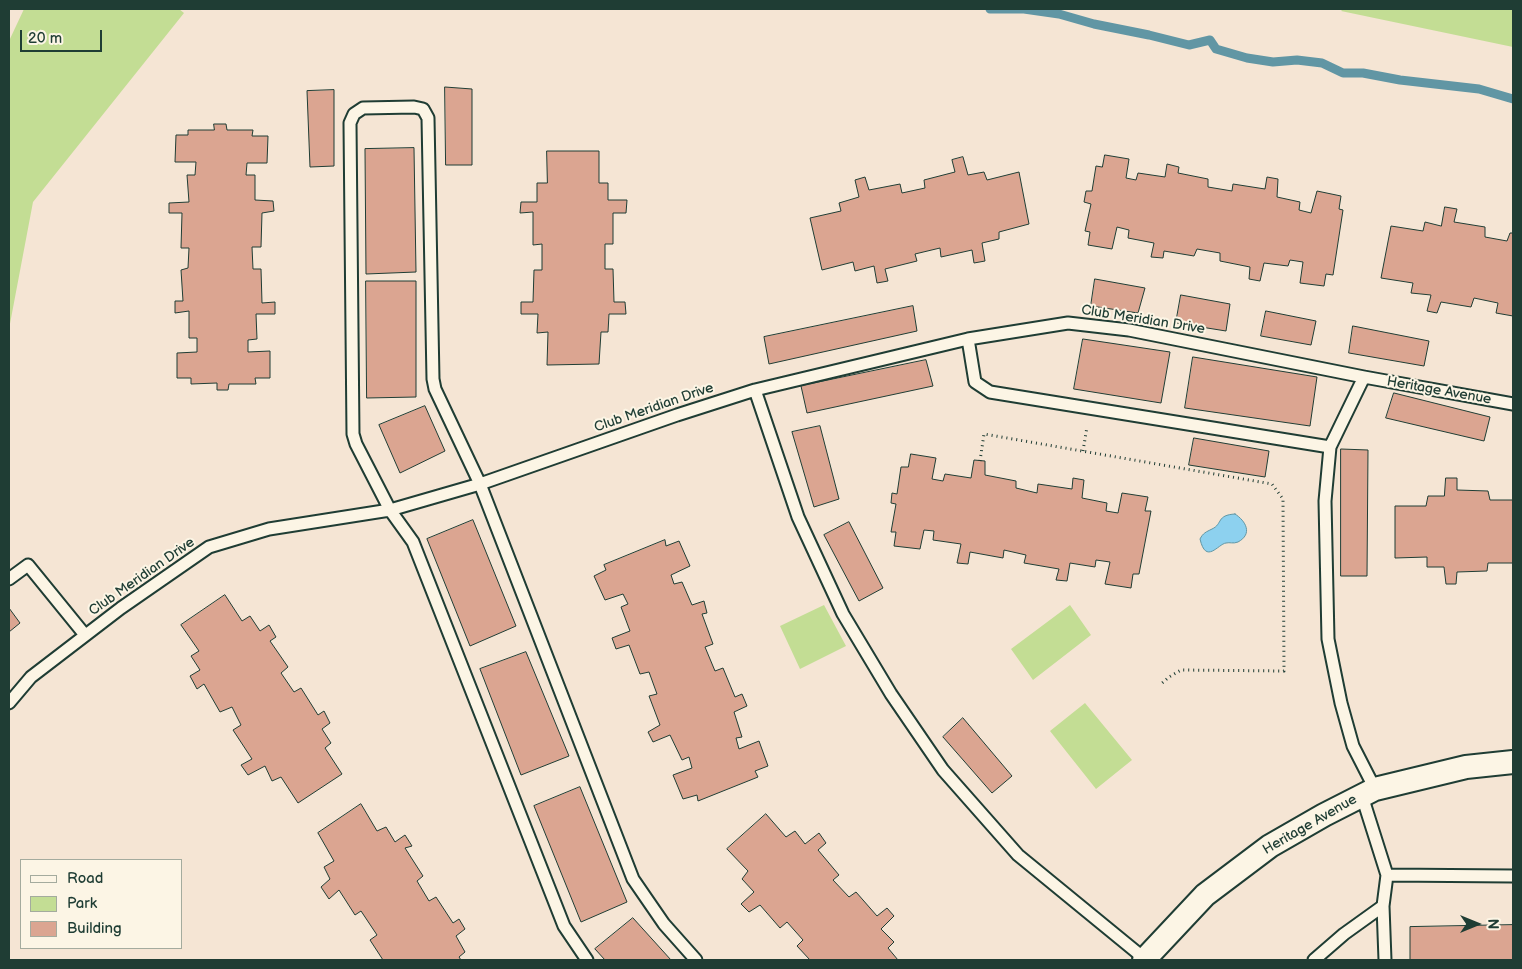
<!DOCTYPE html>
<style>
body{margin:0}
#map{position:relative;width:1522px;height:969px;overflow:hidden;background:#f5e5d4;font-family:"Balsamiq Sans",sans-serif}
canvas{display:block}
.frame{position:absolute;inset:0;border:10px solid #1f3d34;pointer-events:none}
.legend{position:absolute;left:20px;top:859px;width:162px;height:90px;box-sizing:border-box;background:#fcf5e5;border:1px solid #a4ab9e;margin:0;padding:6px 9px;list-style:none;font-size:15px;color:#1f3d34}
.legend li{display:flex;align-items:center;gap:10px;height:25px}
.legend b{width:25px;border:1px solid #a4ab9e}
.north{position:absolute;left:1452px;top:899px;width:50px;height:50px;-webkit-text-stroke:4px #fcf5e5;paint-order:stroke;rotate:90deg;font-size:14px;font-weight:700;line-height:20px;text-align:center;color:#1f3d34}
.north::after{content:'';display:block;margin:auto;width:18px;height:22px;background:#1f3d34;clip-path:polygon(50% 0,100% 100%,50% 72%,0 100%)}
.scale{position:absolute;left:20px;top:30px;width:82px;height:22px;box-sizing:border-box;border:2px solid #1f3d34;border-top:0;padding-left:6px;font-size:15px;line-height:18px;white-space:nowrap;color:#1f3d34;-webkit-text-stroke:4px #fcf5e5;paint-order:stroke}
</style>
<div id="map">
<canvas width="1522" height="969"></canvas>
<div class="frame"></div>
<ul class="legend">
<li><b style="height:6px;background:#fcf5e5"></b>Road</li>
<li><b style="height:14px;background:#c3dd94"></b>Park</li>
<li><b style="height:14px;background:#dba591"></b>Building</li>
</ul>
<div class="north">N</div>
<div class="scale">20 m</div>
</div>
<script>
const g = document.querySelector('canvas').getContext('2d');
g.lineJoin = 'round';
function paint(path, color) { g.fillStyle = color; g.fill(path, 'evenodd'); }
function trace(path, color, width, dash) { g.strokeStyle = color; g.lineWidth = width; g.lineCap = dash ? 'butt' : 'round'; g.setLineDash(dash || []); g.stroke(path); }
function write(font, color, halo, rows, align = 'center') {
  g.font = font + ' "Balsamiq Sans",sans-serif'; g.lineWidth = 4; g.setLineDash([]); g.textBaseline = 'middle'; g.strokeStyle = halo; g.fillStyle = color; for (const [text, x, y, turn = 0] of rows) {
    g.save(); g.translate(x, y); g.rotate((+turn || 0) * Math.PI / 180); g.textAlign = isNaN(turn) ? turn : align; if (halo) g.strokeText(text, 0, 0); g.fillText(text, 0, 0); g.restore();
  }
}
paint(new Path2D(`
 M24,9H179L184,13L33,202L9,329V41Z
 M1343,9H1513V47L1341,11Z
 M824,605L846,646L800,669L780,626Z
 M1070,605L1091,635L1033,680L1011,649Z
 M1085,703L1132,760L1096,789L1050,731Z`), '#c3dd94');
const water = new Path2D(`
 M1235,514C1246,521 1253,534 1238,542C1233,544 1230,542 1226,543C1218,544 1206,565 1200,539C1203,533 1206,532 1212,529C1223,524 1216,515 1235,514Z`);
paint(water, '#8dd1ef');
trace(water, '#6196a4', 1);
trace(new Path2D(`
 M990,9H1024L1059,14L1094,24L1149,35L1189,45L1210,40L1216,49L1247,58L1273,62L1297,60L1322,63L1343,73H1363L1400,80L1479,89L1513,99`), '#6196a4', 9);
const building = new Path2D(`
 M445,87L472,89V165H446Z
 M334,90V166L310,167L307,91Z
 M214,124H226L227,130H253L252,136H268L267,163H247L246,175H255V200L273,201L274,211L262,213L261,247H252L253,269H261L262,303L275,302V314H256L257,339L248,340V352L270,351V378H255L256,384H229L228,390H217V383L191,384V378H177V353L197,352V338H189V311L175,313V301H183L181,270L188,268L189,248H181L182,213H169V203L189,202L187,175H195L196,162H175L176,135H188V130H214Z
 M414,148L416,272L366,274L365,149Z
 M547,151H599V183H608V200H627L626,213H613V244H605V269H613L614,302H625L626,314H609L608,332H601L599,364L547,365L548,332L537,333L538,314H521V302H533L534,270H542V244L533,245V212L520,213L521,202H537V183H547Z
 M1105,155L1129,159L1126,178L1136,180L1138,173L1165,177L1167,164L1179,167L1178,173L1208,179V187L1232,191L1233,184L1265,189L1267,177L1278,179L1277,197L1300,202L1299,210L1311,213L1317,191L1341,196L1339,209L1343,210L1333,275L1326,274L1324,286L1300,283L1303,262L1290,260L1288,266L1264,263L1260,281L1249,279L1250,267L1220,261V253L1197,249L1194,256L1164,251L1163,258L1151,257L1154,243L1128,238L1129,230L1117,227L1112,249L1088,245L1090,232L1085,231L1091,204L1084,202L1086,191H1092L1096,166L1102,167Z
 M963,157L968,175L984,172L987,180L1019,172L1029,224L999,232V239L982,243L985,261L974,263L972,250L941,257L940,248L915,254L917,261L885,269L888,281L877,283L874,266L855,271L853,262L822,270L810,218L841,211L839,203L859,197L855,180L865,177L869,190L900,184L902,193L925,188L924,180L955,172L952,160Z
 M1445,207L1457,209L1454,222L1485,227V237L1507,241L1510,233H1513V316L1496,313L1498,303L1474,298L1471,307L1441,302L1437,313L1427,311L1431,295L1411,293L1413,283L1381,278L1391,226L1423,231L1425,222L1441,226Z
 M1095,279L1145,288L1138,313L1091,306Z
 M366,281H416V397L367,398Z
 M1181,295L1230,304L1226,331L1176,323Z
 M913,306L917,331L769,364L764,337Z
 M1266,311L1316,321L1311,345L1261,336Z
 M1353,326L1429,341L1424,366L1349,353Z
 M1083,339L1170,352L1161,403L1074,389Z
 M1193,357L1317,377L1310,426L1185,408Z
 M926,360L933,386L807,413L801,386Z
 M1394,393L1490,417L1484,441L1386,418Z
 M425,406L445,451L400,473L379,425Z
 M820,426L839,499L814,507L792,432Z
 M1194,438L1269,451L1265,477L1189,465Z
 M1341,449L1368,450L1367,576H1341Z
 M911,454L936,458L932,479L943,481L945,474L971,478L974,460L985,461V475L1016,481V488L1037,493L1038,484L1072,489L1073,478L1084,480L1082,498L1107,503L1106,511L1118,513L1122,493L1148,497L1145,511H1151L1139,574H1133L1131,588L1105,584L1110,562L1096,560L1095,567L1070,563L1067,581L1056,580L1059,569L1024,563L1026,555L1004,550L1003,558L970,552L968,564L957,563L961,544L933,540L934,531L924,530L920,549L894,546L896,532H891L896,504L891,503L892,493L897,494L901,467H908Z
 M1446,478H1457V490L1488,491L1490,500H1513V491V563H1488L1487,571L1457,572L1456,584H1446L1444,567H1427V557L1395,558V506H1426L1428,496H1444Z
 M473,520L516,626L470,646L427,539Z
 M849,522L883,588L859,601L824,535Z
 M665,540L666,546L679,541L690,566L671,575L674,584L682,582L692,605L704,601L707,613L702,614L713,644L705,647L715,671L723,668L735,697L742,694L747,706L734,712L742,737L736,738L739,749L759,741L768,766L755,771L758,777L698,801L697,795L683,799L673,775L692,768L689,757L682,760L670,735L653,742L648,732L660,725L649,696L657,694L649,672L640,674L629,645L616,649L612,638L630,631L621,607L628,604L623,594L605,600L594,576L606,570L604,565Z
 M225,595L242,621L250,616L260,631L269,625L276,637L270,641L288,667L281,673L294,692L301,688L318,715L324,711L330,723L322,729L331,743L325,748L342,774L298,803L281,777L272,781L265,766L248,775L241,765L252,759L233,730L241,725L232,707L220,712L204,684L197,689L190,676L200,670L191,656L199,651L181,625Z
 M9,608L20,623L9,632Z
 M526,652L569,756L521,775L480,669Z
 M963,718L1012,776L992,793L943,737Z
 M580,787L627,902L581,922L534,806Z
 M361,804L377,831L386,827L395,842L405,835L412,846L405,848L423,876L417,881L429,901L436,897L453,923L459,919L465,929L456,936L465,952L459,957L461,960H383L370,940L377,935L361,911L355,915L339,890L329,899L321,887L330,879L324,867L334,861L318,833Z
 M766,814L786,837L795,831L805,844L819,833L826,843L818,850L839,875L833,880L849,897L856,892L877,916L887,908L894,916L881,929L894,942L888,948L898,960H810L797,946L803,940L787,922L780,928L760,905L749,912L741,904L754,892L742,879L748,871L727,849Z
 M633,918L671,960H605L595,949Z
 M1513,925V960H1410V927Z`);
paint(building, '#dba591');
trace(building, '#1f3d34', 1);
const service = new Path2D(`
 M968,339L975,382L990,392L1330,447
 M1364,377L1330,447L1325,501L1328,639L1341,703L1353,746L1375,789
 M755,390L798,517L843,614L891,694L943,770L1018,855L1145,959
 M9,579L28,565L85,635
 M9,703L31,677L121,608L209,547L269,529L390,510L480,484L677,415L755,390L968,339L1068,323L1129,330L1364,377L1513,404
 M1387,875L1513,876
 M1383,906L1385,960
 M587,960L564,926L413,542L390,510L356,444L353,434L350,123L354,114L363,108L414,107L423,109L428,118L433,379L435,389L480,484L633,879L664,924L696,960
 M1314,960L1344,934L1383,906L1387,875L1362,796`);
const minor = new Path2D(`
 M1144,960L1205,895L1270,846L1324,815L1375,789L1466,767L1513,762`);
trace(service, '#1f3d34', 15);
trace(minor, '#1f3d34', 26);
trace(new Path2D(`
 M1083,451L1087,427
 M980,461L984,434L1272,484L1283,499L1284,671L1181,670L1169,677L1160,685`), '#1f3d34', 3, [1, 4]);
trace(service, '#fcf5e5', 11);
trace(minor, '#fcf5e5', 22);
write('14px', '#1f3d34', '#fcf5e5', [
 ["Club Meridian Drive",1143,320,9],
 ["Heritage Avenue",1439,391,10],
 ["Club Meridian Drive",654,408,-19],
 ["Club Meridian Drive",142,577,-35],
 ["Heritage Avenue",1310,825,-30]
]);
</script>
